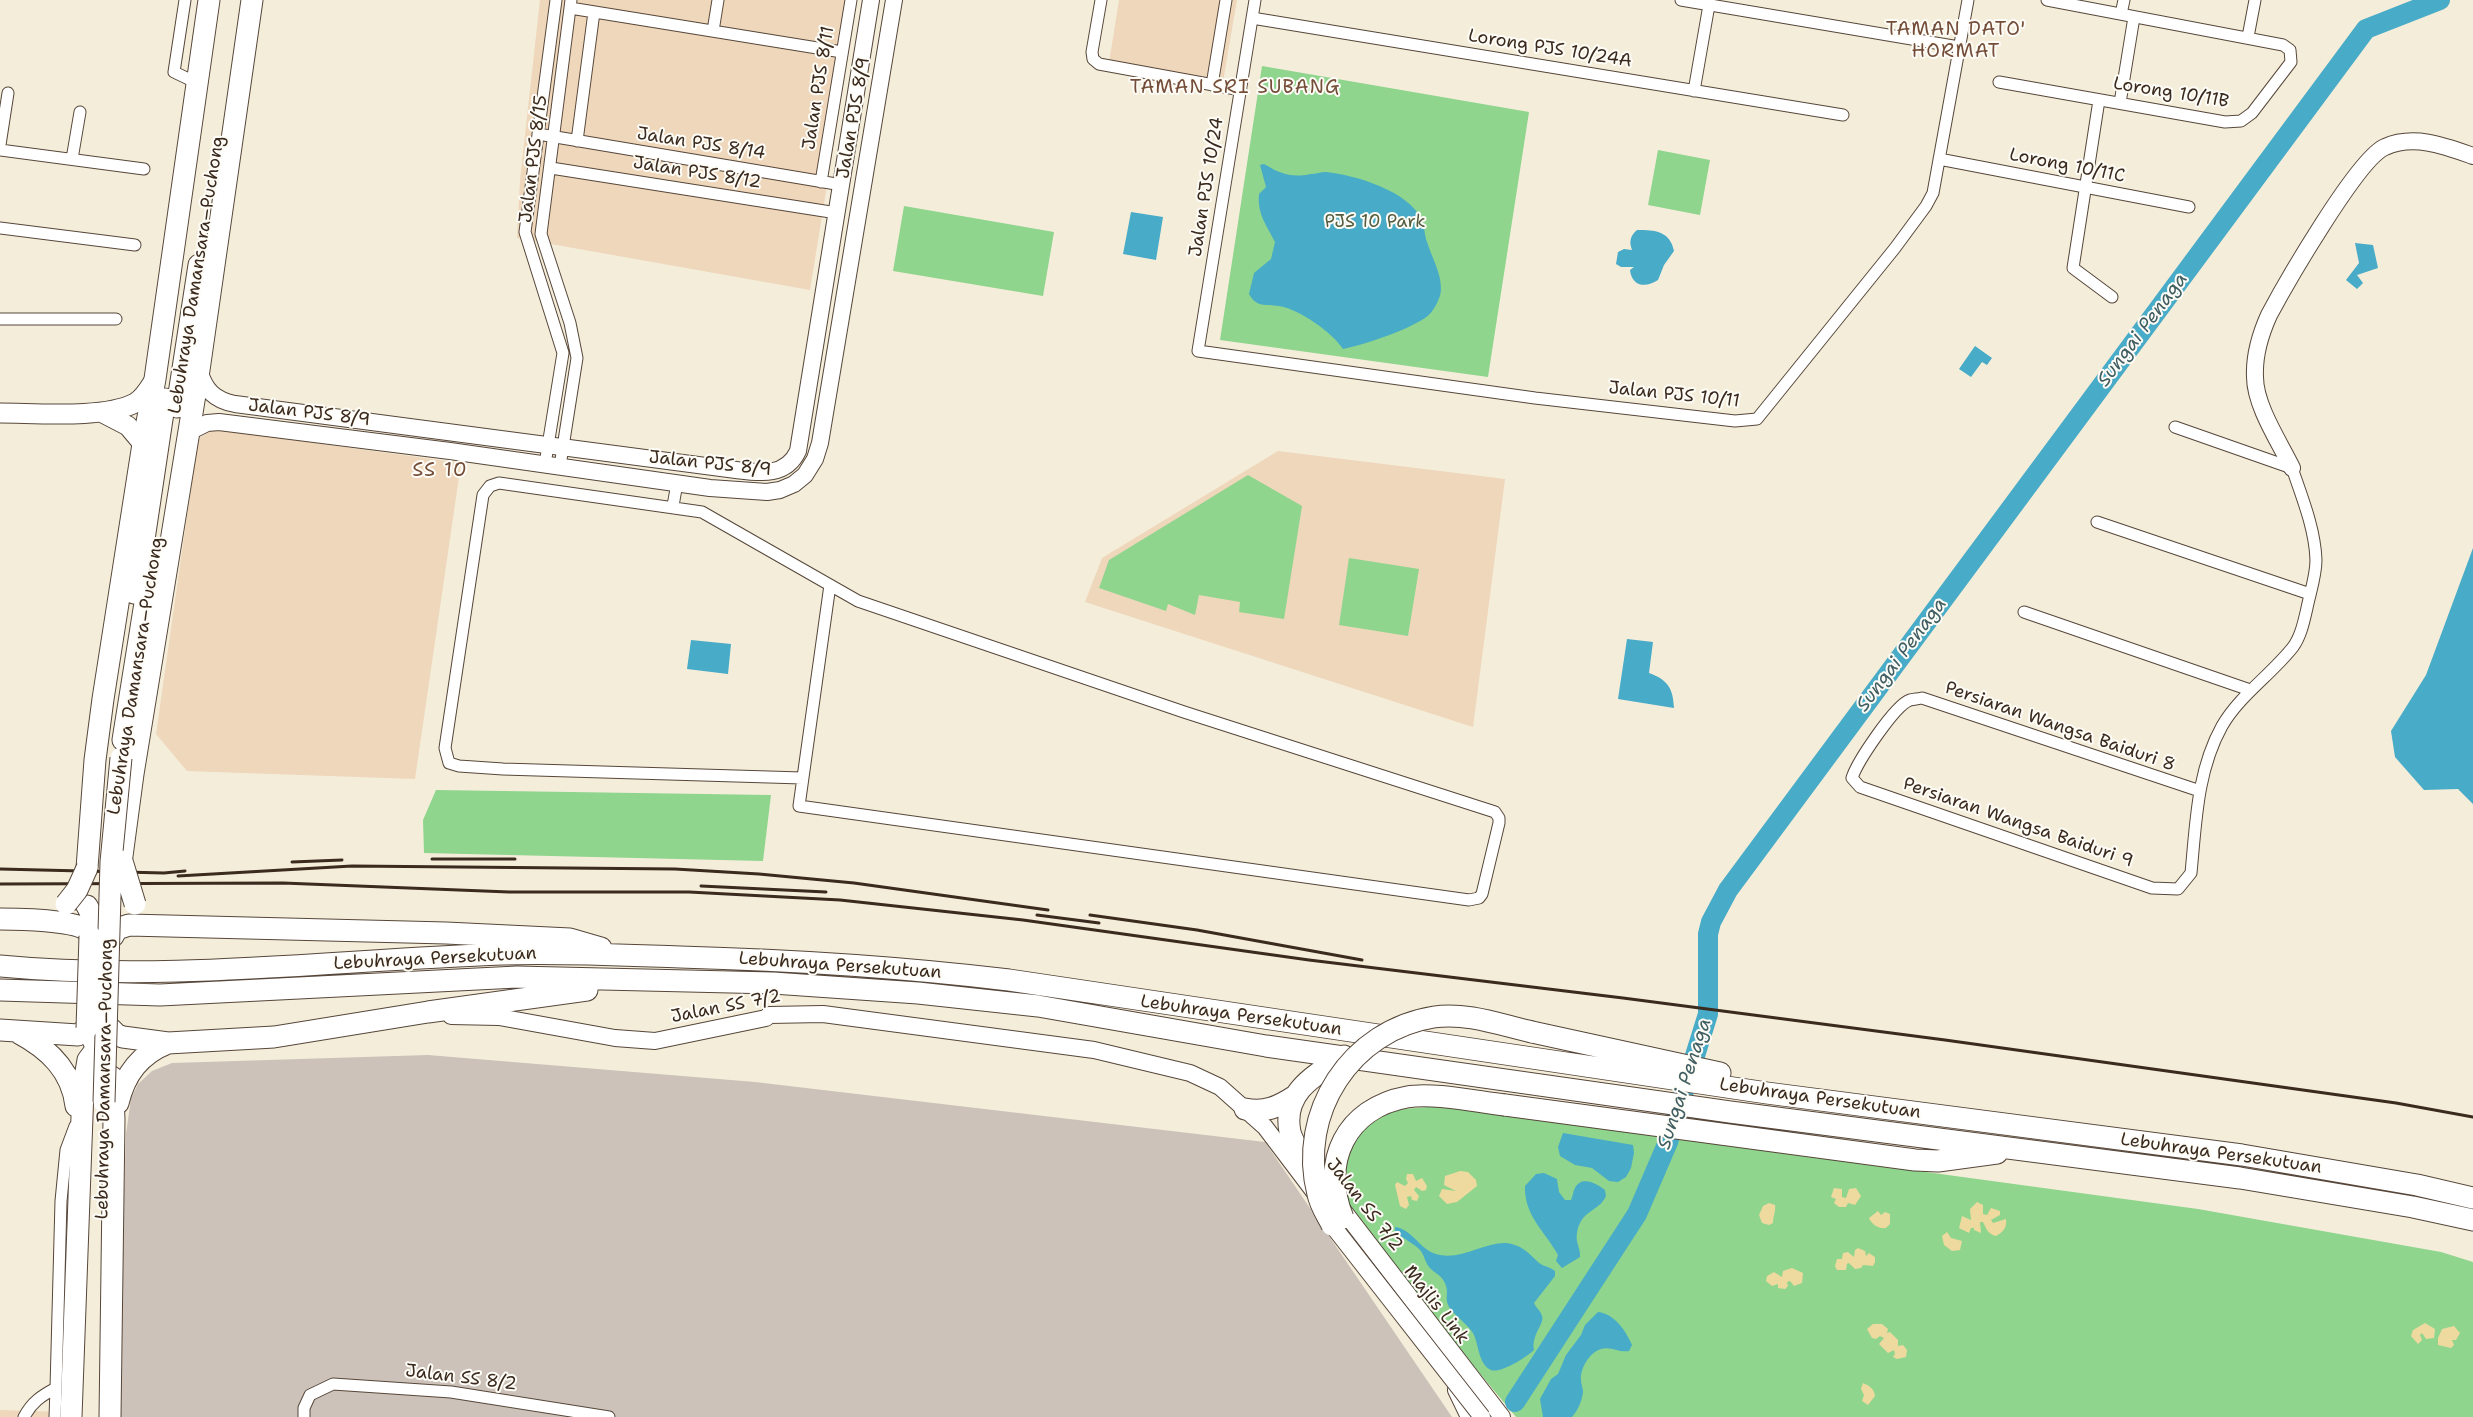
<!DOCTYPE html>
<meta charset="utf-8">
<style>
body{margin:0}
canvas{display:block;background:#f4edda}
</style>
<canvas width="2473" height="1417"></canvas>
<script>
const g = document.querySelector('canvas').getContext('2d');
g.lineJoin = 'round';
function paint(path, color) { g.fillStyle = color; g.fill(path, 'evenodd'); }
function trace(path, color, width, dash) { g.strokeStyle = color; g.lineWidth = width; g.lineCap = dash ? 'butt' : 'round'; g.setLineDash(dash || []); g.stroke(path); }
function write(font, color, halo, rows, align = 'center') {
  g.font = font + ' "Shantell Sans",sans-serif'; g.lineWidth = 4; g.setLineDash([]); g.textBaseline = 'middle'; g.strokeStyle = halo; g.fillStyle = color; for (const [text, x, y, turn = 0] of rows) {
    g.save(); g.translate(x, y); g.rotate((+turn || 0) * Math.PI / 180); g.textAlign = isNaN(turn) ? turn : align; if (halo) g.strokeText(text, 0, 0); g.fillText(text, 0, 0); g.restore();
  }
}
paint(new Path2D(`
 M540,0H857L810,290L517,238L520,180Z
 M1119,0H1237L1223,82L1109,63Z
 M213,429L461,463L415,779L187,771L156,734L198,439Z
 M1278,451L1505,479L1473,727L1085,602L1102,558Z
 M0,1410L60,1412V1417H0Z`), '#eed7bb');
paint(new Path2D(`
 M428,1055L755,1082L1265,1142L1452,1417H116L126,1134L131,1098L138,1084L152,1071L172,1063Z`), '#ccc2b9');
paint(new Path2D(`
 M1262,66L1529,112L1488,377L1220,340Z
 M1658,150L1710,160L1700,215L1648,205Z
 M904,206L1054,232L1043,296L893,271Z
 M1248,475L1302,506L1284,619L1239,612L1240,602L1199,595L1195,615L1168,604L1166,611L1099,588L1109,560Z
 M1349,558L1419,569L1408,636L1339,625Z
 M436,790L771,795L763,861L424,853L423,820Z
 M1440,1106L2198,1209L2441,1252L2473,1262V1417H1516L1369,1240L1351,1210L1343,1189L1346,1151L1372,1118L1391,1110Z`), '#8fd58e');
paint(new Path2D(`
 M1460,1171L1468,1172L1476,1180L1477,1186L1457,1202L1447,1204L1439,1196L1442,1189L1456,1191L1444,1185L1445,1176Z
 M1407,1174H1413L1416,1181L1422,1178L1427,1186L1426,1190L1422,1191L1416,1187L1414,1190L1419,1196L1417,1201L1412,1200L1411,1196L1407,1197L1409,1205L1406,1209L1400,1206L1395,1185L1397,1182L1405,1186L1408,1183L1406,1179Z
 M1834,1188L1842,1189V1197L1846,1198L1849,1189L1856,1188L1861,1196L1855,1205L1848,1203L1846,1207H1839L1834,1203L1836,1199L1831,1197Z
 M1977,1202L1983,1205V1214L1987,1215L1991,1208L2000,1211V1215L1991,1220L1993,1223L2006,1219C2007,1228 2003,1232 1996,1236C1988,1234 1987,1230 1983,1222H1980L1981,1233L1974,1230V1228H1971L1969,1233L1959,1228L1962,1216L1971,1220L1970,1209Z
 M1769,1203L1775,1205C1776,1211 1773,1216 1773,1223L1769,1225L1762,1223L1759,1215L1763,1206Z
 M1878,1211L1881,1215L1885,1212L1890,1214V1224L1886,1228C1879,1229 1872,1225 1869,1218Z
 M1947,1232L1951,1238L1962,1241L1960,1250L1952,1251L1944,1245L1942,1236Z
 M1858,1248L1865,1251L1866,1256L1869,1253L1875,1257V1262L1873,1266L1863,1265L1861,1268L1855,1269L1849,1263L1847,1264L1846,1270H1837L1835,1266L1837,1259H1842L1843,1253L1848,1252L1854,1257L1855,1250Z
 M1792,1268L1803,1273L1802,1283L1794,1286L1790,1281L1787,1282L1788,1286L1785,1289L1778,1288V1284L1772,1286L1766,1281L1767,1276L1774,1272L1782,1277L1783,1271Z
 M2425,1323L2435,1329L2434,1338L2426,1339L2422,1333L2420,1335L2422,1340L2418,1344L2411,1336L2413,1330Z
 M1873,1324H1882L1888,1329L1887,1333L1890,1332L1898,1340V1346L1903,1345L1907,1350L1906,1357L1897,1359L1893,1357L1895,1354L1894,1350L1888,1353L1879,1344L1884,1338L1880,1336L1876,1339L1872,1338L1867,1329Z
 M2454,1326L2460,1333L2456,1340H2452L2454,1345L2451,1348L2438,1345V1338L2442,1329Z
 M1863,1383C1870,1386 1874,1389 1875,1396L1868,1405L1862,1401L1864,1395L1861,1389Z`), '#eeda9e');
paint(new Path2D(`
 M1264,164C1281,174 1291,178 1311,174C1316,174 1321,172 1326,172C1355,175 1409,191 1422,220C1425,227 1424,235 1427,242C1432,258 1441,272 1441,289C1441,298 1433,313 1425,318C1405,331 1366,344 1343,349C1333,333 1299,309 1279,306C1265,304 1257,308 1249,294L1254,273L1271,259L1275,242C1267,226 1257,214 1259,194L1266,187L1260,165Z
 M1131,212L1163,217L1156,260L1123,254Z
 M1637,230C1655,230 1670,231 1674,251L1664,265L1658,280C1646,288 1632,287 1630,270L1634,267H1621L1616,264L1618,252L1624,249L1632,250C1629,242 1630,236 1637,230Z
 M2355,243L2373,245L2378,268L2357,275L2363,283L2357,289L2346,280L2359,263Z
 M1975,346L1992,358L1987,365L1982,362L1971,377L1959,369Z
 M2473,548V804L2458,789L2424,790L2395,757L2391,731L2426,675Z
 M1627,639L1653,642L1649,673C1668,680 1673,688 1674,708L1618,699Z
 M691,640L731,644L728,674L687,669Z
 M1563,1133L1633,1145L1634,1153L1631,1168L1626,1177L1618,1182L1609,1181L1592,1168L1575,1165L1560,1156L1558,1147Z
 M1544,1173L1557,1179L1559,1192L1565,1200H1571C1573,1196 1573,1191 1575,1188C1582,1175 1597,1184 1605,1190L1606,1196C1598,1213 1581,1209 1577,1233C1575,1242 1581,1249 1580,1257L1562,1268L1556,1261L1558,1255C1545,1231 1524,1216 1525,1186L1536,1174Z
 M1395,1227C1411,1229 1419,1247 1433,1253C1458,1263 1483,1242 1506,1243C1520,1244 1529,1253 1538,1262C1543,1267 1549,1266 1555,1271V1276L1534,1303C1536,1308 1541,1311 1542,1316C1545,1323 1531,1335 1534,1350C1527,1357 1500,1374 1491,1370C1478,1364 1479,1344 1473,1333C1467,1324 1458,1318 1452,1311C1443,1300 1449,1295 1446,1286C1443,1275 1435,1274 1429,1267C1425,1262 1424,1254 1420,1250C1416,1245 1401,1237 1395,1232Z
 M1598,1312C1615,1314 1626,1331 1632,1345L1629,1351C1619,1353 1611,1346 1601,1349C1590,1352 1580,1368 1581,1380C1581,1384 1583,1388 1583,1392C1582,1401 1578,1410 1572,1417H1543L1540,1399L1551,1379L1558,1374L1566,1355L1581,1335L1585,1325Z`), '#48abc7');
trace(new Path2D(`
 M1515,1402L1637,1214L1668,1142L1708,1014V934L1711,922L1728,890L2366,29L2440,0`), '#48abc7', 20);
const street = new Path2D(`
 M185,0L174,72L197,83
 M1101,0L1092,52L1093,59L1099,64L1241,90
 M1255,0L1198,351L1535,398L1735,421L1757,419L1895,248L1926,206L1933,193L1968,0
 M1681,0L1959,47
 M570,8L842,52
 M2121,14L2124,0
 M1252,18L1843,115
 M713,31L718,0
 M2248,37L2255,0
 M1999,82L2225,122L2241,121L2252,113L2291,62L2290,50L2283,45L2047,0
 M1212,85L1226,0
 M1694,91L1709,5
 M2099,100L2073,268L2112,297
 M2120,103L2134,17
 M538,134L842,185
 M577,141L594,12
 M0,145L8,93
 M0,150L144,169
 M72,159L80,112
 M1939,159L2189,207
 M551,168L837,213
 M821,182L851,0
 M0,228L135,245
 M0,319H116
 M2175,427L2292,468C2302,497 2315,529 2316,560C2316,576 2310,593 2307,608C2304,621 2301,636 2293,647C2271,675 2240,695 2222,726C2197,771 2196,822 2191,873L2178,889L2152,888L1860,787L1852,778C1857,762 1895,705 1910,700C1913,699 1918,699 1922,698L2200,791
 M545,464L563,353L525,232L556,0
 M560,466L577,358L570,323L541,234L571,0
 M673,506L677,483
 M2097,522L2310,594
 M2024,612L2250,690
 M802,778L503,769L459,766L449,763L445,748L483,495L490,486L499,483L702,512L858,601L1184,712L1495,812L1499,818V823L1482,894L1479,898L1469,900L799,806L830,585
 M24,1417C32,1402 41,1396 56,1388L61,1201L66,1150L75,1126
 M55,1417L56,1388
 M304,1417V1408L310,1395L333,1384L451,1392L609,1417`);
const secondary = new Path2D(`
 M199,370C205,390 214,400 235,404L736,470C760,473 786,477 798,451L871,0
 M187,433L207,423L219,422L450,451L710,488L767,492L780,490L794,484L805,475L815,459L820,443L894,0
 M2292,468C2280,443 2255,406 2255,377C2254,356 2260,335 2269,315C2285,285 2358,158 2385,147C2414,134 2445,146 2473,156
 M451,1016L499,1017L615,1038L655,1041L766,1018L769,1015L823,1014L1094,1050L1190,1073L1220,1087L1265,1127L1318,1197
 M1339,1205L1502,1417
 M1456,1390L1469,1417`);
const primary = new Path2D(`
 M101,412L128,426L143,444
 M0,413C36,413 104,419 135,403C144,398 150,387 155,379`);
const highway = new Path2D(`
 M177,407L199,265
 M134,593L143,546L165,399
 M123,740L145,603
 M122,856L133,774L199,370L252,0
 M87,868L95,760L103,699L143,444L155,379L209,0
 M87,906L93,917L113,936L117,929L129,925L446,933L570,939L601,948
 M0,919C20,919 72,920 87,930L90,936L102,923
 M0,966C168,982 335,960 502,954C561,952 621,955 680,957C790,960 900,967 1009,980L1767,1093L2242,1155L2417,1185L2473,1198
 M0,990L160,995L517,977L773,983L918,993L1038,1006L1266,1046L1730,1112L2240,1178L2413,1207L2473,1220
 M0,1030L78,1035L87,1028L95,1044
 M1532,1032L1720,1073
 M19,1033C49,1049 72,1071 76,1106
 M118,1103C125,1074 140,1054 168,1043
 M1505,1105L1915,1160L1938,1161L1997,1153
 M1245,1109C1265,1113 1278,1107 1295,1096
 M1304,1160C1300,1152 1292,1141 1290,1132C1282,1092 1315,1075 1344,1056
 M71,1417L83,1089L88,1060L111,1029L117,1035L123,1037L168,1043L274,1037L428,1012L587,990
 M110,1417L114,1119L112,1077`);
trace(street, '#57473a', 13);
trace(secondary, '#57473a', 18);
trace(primary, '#57473a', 21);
trace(highway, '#57473a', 23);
trace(street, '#fff', 11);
trace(secondary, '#fff', 16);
trace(primary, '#fff', 19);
trace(highway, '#fff', 21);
trace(new Path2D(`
 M432,859H515
 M292,862L342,860
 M0,869L164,873L185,871
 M178,876L352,866L675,869L759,874L854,883L1048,910
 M0,884L283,883L509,892H689L840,900L1023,920L1309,960L1623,998L1945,1040L2396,1103L2473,1117
 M701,886L826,892
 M1037,915L1099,923
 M1090,915L1197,930L1362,960`), '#3b2a1e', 3);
const secondaryBridge = new Path2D(`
 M1332,1225L1482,1417`);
const highwayBridge = new Path2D(`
 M122,861L135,904
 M66,904L77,890L87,868
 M87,1028L90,936
 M104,1102L111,862L121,758
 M1343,1218C1320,1162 1346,1108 1407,1097C1432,1092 1478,1102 1505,1105
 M1332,1225C1327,1215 1320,1205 1318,1194C1297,1113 1351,1030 1434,1017C1466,1012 1501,1025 1532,1032`);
trace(secondaryBridge, '#57473a', 18, []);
trace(highwayBridge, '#57473a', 23, []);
trace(secondaryBridge, '#fff', 16);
trace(highwayBridge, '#fff', 21);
write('18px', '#3b2a1e', '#fdfcf7', [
 ["Lorong PJS 10/24A",1550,49,9],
 ["Jalan PJS 8/11",819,88,-81],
 ["Lorong 10/11B",2171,93,9],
 ["Jalan PJS 8/9",854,118,-80],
 ["Jalan PJS 8/14",701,144,9],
 ["Jalan PJS 8/15",534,159,-83],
 ["Lorong 10/11C",2067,166,11],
 ["Jalan PJS 8/12",697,173,9],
 ["Jalan PJS 10/24",1207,187,-81],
 ["Lebuhraya Damansara–Puchong",197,275,-81],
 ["Jalan PJS 10/11",1674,395,6],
 ["Jalan PJS 8/9",309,413,7],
 ["Jalan PJS 8/9",710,464,6],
 ["Lebuhraya Damansara–Puchong",136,676,-81],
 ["Persiaran Wangsa Baiduri 8",2060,727,19],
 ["Persiaran Wangsa Baiduri 9",2018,823,19],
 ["Lebuhraya Persekutuan",435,959,-3],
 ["Lebuhraya Persekutuan",840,966,4],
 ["Jalan SS 7/2",726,1007,-11],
 ["Lebuhraya Persekutuan",1241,1016,8],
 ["Lebuhraya Damansara–Puchong",105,1079,-89],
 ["Lebuhraya Persekutuan",1820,1099,8],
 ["Lebuhraya Persekutuan",2221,1154,8],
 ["Jalan SS 7/2",1364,1205,52],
 ["Majlis Link",1436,1305,52],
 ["Jalan SS 8/2",461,1378,7]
]);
write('18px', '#545d40', '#fdfcf7', [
 ["PJS 10 Park",1375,222]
]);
g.letterSpacing = '1px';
write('19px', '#744d38', '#fdfcf7', [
 ["TAMAN DATO'",1956,30],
 ["HORMAT",1956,52],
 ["TAMAN SRI SUBANG",1235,88]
]);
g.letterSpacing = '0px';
write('italic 19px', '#405e62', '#fdfcf7', [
 ["Sungai Penaga",2143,330,-53],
 ["Sungai Penaga",1902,655,-53],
 ["Sungai Penaga",1685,1084,-72]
]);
g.letterSpacing = '1px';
write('20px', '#744d38', '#fdfcf7', [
 ["SS 10",440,471]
]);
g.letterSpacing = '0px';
</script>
